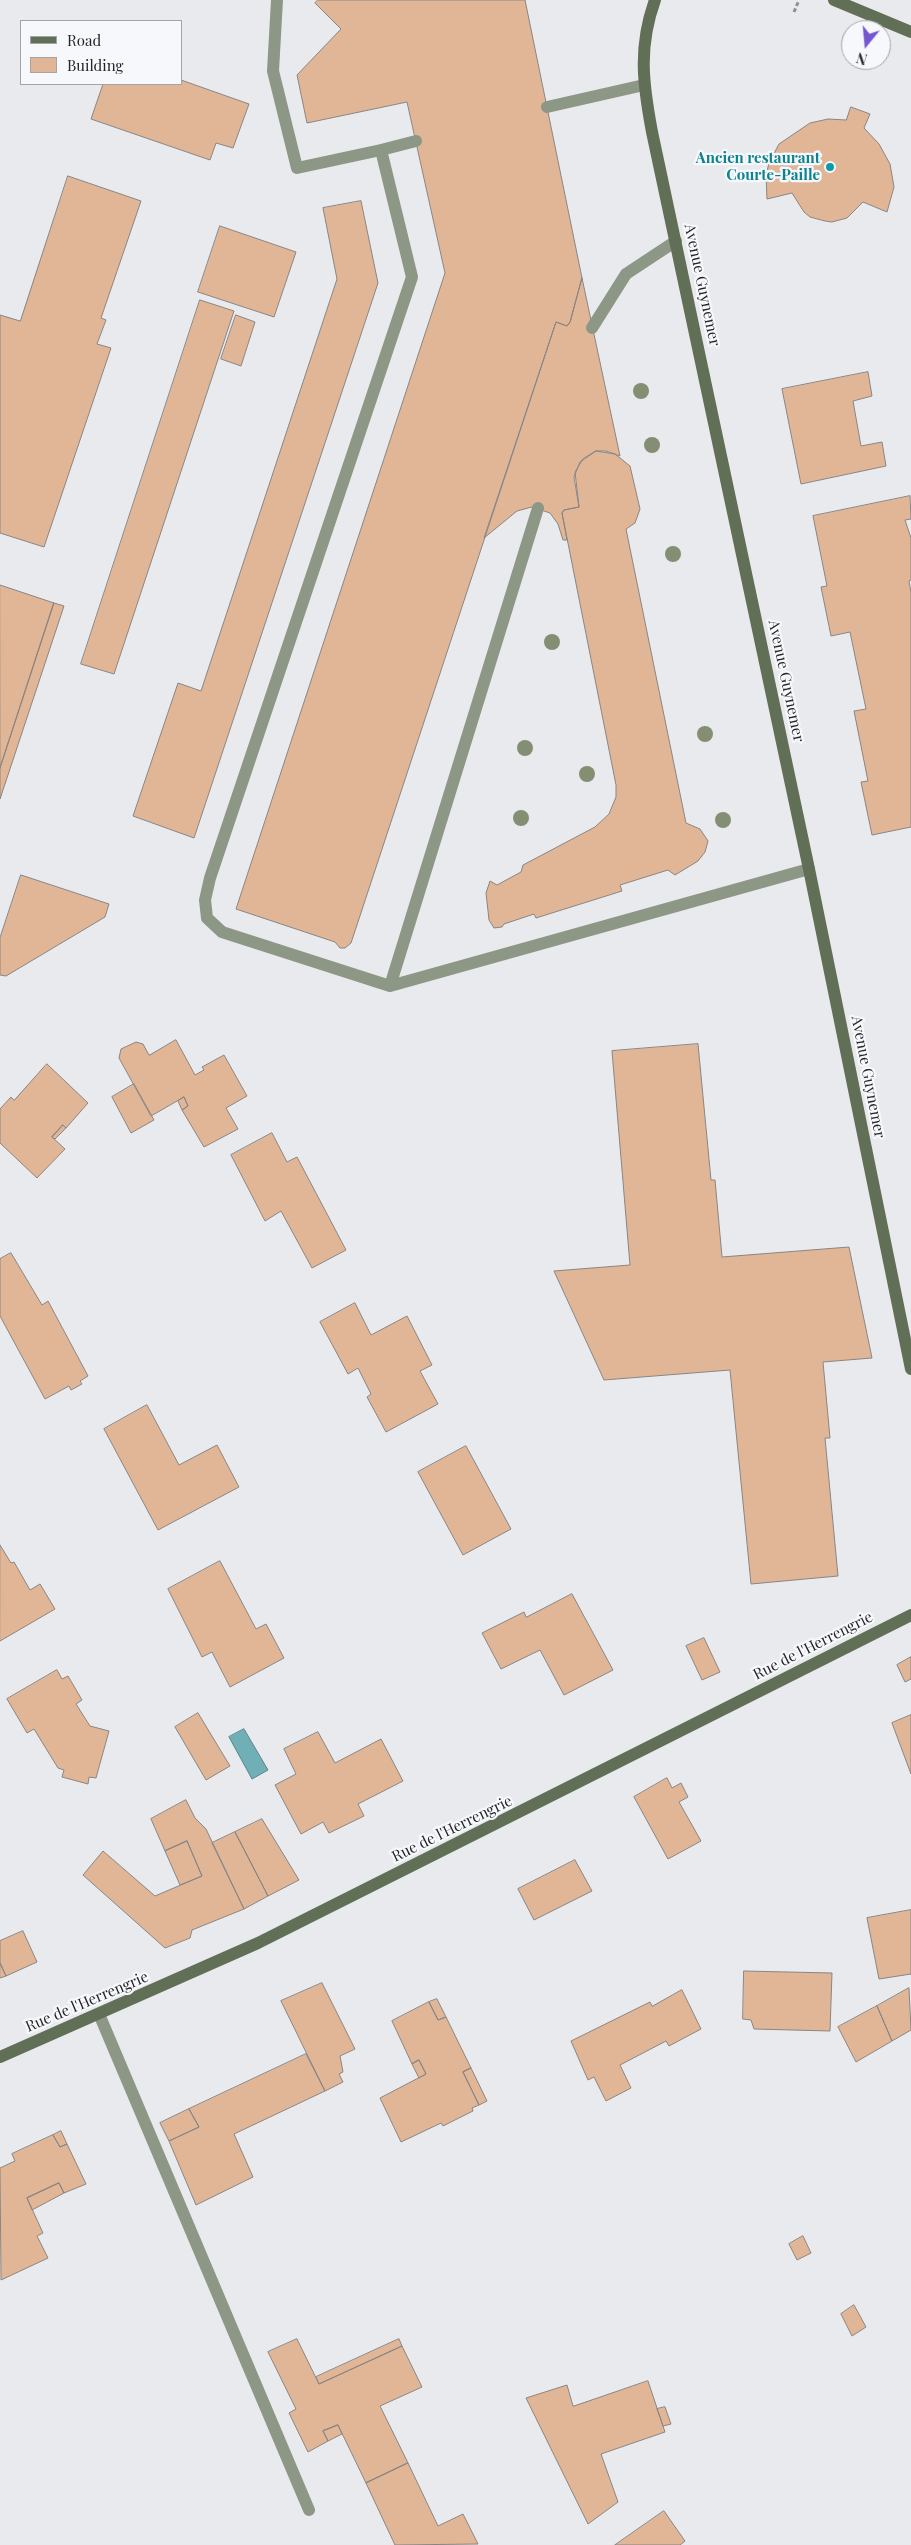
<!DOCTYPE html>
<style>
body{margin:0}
#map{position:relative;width:911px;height:2545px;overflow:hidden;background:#e9eaee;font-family:"Playfair Display",serif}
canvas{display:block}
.legend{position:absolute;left:20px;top:20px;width:162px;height:65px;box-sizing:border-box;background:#f6f8fb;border:1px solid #a2a4a6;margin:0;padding:6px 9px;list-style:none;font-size:15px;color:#242526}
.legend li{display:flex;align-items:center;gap:10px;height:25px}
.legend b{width:25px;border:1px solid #a2a4a6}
.north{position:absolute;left:841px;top:20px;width:50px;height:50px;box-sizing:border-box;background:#f6f8fb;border:1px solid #a2a4a6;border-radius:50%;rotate:197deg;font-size:14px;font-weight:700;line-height:20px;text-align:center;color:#242526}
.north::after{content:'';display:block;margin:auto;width:18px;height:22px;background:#7557d1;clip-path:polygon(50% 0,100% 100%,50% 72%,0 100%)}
</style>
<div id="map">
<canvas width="911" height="2545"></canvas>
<ul class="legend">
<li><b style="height:6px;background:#606f55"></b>Road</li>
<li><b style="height:14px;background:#e1b697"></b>Building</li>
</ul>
<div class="north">N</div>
</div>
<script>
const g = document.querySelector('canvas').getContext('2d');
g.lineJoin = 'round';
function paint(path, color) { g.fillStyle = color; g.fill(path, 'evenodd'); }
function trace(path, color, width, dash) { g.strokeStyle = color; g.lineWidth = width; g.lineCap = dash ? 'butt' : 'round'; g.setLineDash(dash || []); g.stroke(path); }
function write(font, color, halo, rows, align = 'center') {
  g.font = font + ' "Playfair Display",serif'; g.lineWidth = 4.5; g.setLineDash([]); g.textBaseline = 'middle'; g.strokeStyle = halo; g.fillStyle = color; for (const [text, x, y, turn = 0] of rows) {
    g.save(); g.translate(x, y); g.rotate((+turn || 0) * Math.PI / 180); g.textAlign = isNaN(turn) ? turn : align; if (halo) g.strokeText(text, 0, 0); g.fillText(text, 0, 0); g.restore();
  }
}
const water = new Path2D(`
 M244,1729L268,1770L252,1779L229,1737Z`);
paint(water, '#70afb6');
trace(water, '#59868b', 1);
const building = new Path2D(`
 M318,0H525L582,278L570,322L567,326L556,322L351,943L345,948H340L335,942L236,909L445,273L407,102L307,123L297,75L341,29L315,3Z
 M181,80L249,104L233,148L216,143L210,160L91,119L103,84H181Z
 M851,107L870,114L864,128L879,144L890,164L894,187L887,212L863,202L847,218L832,222L825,221L810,217L804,212L792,193L767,199L766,175L769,163L779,144L810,123L828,119L846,120Z
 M68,176L141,201L101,318L106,320L97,344L111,348L44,547L0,533V315L20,321Z
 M361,201L378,283L194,838L133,816L178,683L201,691L337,279L323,208Z
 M220,226L296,252L274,317L198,292Z
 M582,278L620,456L606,451H596L580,462L574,477L579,507L564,510L562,513L567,540H563L558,524L550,513L532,507L517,511L484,538L556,322L567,326L570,322Z
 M200,300L234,311L114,674L81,664Z
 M236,315L255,322L241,366L221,359Z
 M868,372L872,396L853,401L861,446L882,442L886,466L801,484L782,389Z
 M596,451L615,454L630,466L640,509L635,523L626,529L686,823L700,829L708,841L705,852L698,861L675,875L668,870L620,885L622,891L536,918L534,914L504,924L502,927L494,928L489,920L486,893L490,881L497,885L521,872L523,865L595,827L609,814L616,797V785L562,513L564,510L579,507L575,472L583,459Z
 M910,496L911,519L905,520L911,538V580L909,581L911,592V827L872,835L861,782L868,781L854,711L866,709L850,632L831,636L821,587L827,586L813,516Z
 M0,585L54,603L0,768Z
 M54,603L64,606L0,799V768Z
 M21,875L109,904L105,917L6,976L0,975V938Z
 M176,1040L195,1075L204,1070L202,1067L224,1055L247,1096L226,1108L238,1129L204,1147L182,1110L188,1106L184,1097L151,1116L119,1058L121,1049L136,1042L143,1044L149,1055Z
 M698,1044L711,1180H715L722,1257L849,1247L872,1358L823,1362L830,1438H825L838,1576L751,1584L730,1370L604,1380L554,1271L630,1265L612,1051Z
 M47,1064L88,1103L66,1128L63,1125L52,1137L65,1149L37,1178L0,1143V1109L11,1097L14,1100Z
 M134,1084L154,1120L131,1133L112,1097Z
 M184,1097L188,1106L182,1110L178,1101Z
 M63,1125L66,1128L55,1139L52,1137Z
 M272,1133L287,1162L297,1157L346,1250L312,1268L281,1211L265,1221L231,1155Z
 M11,1253L42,1305L48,1301L88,1376L80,1381L82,1384L71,1390L69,1386L45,1399L0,1316V1259Z
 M355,1303L371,1335L407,1316L432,1365L420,1371L438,1404L386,1432L367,1397L371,1394L358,1368L348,1374L320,1322Z
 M147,1405L179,1465L217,1445L239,1487L158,1530L104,1429Z
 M466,1446L511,1529L463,1555L418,1472Z
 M0,1545L11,1563L14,1562L30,1590L40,1584L55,1609L0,1641Z
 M220,1561L256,1629L266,1624L284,1658L230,1687L212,1652L202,1657L168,1589Z
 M572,1594L613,1670L564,1695L540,1650L501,1669L482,1633L524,1612L526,1617Z
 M704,1638L720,1672L702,1680L686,1646Z
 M911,1657V1679L905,1682L897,1665Z
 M57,1670L62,1679L68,1676L82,1700L76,1704L90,1726L109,1731L96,1778L89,1777L88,1784L62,1777L64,1770L58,1768L34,1729L27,1733L7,1699Z
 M198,1713L230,1766L206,1780L175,1727Z
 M911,1715V1774L892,1723Z
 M318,1732L335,1763L381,1739L403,1781L358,1804L364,1816L329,1833L323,1822L301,1834L275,1785L296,1774L284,1749Z
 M667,1778L672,1788L681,1783L688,1797L679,1802L701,1841L668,1859L634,1797Z
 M186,1800L195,1818L206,1829L244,1909L192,1930L190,1938L165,1948L83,1875L103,1851L155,1896L202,1876L187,1841L165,1851L151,1819Z
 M262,1819L299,1880L268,1896L235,1832Z
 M235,1832L268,1896L244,1909L212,1843Z
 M187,1841L202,1876L180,1885L165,1851Z
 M575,1860L592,1891L534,1920L518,1889Z
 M911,1910V1974L879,1979L867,1918Z
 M23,1931L37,1962L6,1976L0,1963V1941Z
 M0,1963L6,1976L0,1978Z
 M744,1971L832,1973L830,2031L754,2029L751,2020L743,2019Z
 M322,1983L355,2049L340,2056L343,2072L339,2074L343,2082L325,2091L281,2001Z
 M909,1988L911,2030L892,2041L877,2006Z
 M682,1990L701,2029L669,2046L666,2041L620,2065L631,2088L606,2101L594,2077L588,2080L571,2041L650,2002L652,2006Z
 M437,1999L446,2017L438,2020L429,2002Z
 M429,2002L438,2020L446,2017L471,2068L463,2072L479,2105L472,2108L473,2111L443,2126L441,2123L401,2142L380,2098L426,2074L419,2060L412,2064L392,2021Z
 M877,2006L892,2041L856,2062L838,2027Z
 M306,2054L325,2091L234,2134L253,2177L196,2205L169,2141L199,2127L189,2109Z
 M419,2060L426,2074L419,2078L412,2064Z
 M471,2068L487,2101L479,2105L463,2072Z
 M189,2109L199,2127L169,2141L160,2123Z
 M61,2131L67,2144L60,2147L53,2135Z
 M53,2135L60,2147L67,2144L86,2184L64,2193L59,2183L27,2198L43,2233L37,2236L48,2258L1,2280L0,2168L15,2161L12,2154Z
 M59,2183L64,2193L32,2210L27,2198Z
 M803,2236L811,2253L797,2260L789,2244Z
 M854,2305L866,2327L852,2336L841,2314Z
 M297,2339L319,2384L402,2346L422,2387L380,2406L408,2463L366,2483L338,2425L323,2431L328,2441L308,2452L289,2413L296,2409L268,2352Z
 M399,2339L402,2346L319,2384L316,2377Z
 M648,2381L665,2432L601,2454L618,2502L588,2524L526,2398L567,2385L573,2406Z
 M665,2407L671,2424L663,2426L657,2409Z
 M338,2425L342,2434L328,2441L323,2431Z
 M408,2463L438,2526L463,2514L478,2544L395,2545L366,2483Z
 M664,2511L685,2541L680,2545H615Z`);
paint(building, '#e1b697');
trace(building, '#898583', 1);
trace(new Path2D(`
 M794,12L799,0`), '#8e8f92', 3, [4, 2.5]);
trace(new Path2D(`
 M277,0L273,71L297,168L381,150L412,277L210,878L205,900L207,918L222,932L390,986L809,869
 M547,107L644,85
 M381,150L416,141
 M592,328L626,274L676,241
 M390,986L538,508
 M99,2014L309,2510`), '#8c9785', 12);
trace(new Path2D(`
 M655,0C638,47 643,84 652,132L809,869L911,1369
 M834,0L911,32
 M0,2057L258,1943L911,1615`), '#606f55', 12);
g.fillStyle = '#848e73';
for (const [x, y] of [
 [641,391],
 [652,445],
 [673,554],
 [552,642],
 [705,734],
 [525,748],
 [587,774],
 [521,818],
 [723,820]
]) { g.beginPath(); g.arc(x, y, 8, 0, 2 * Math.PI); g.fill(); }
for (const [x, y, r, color] of [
 [830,167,5,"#0f9aa8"]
]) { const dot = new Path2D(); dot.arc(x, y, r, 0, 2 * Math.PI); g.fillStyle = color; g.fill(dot); trace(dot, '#f6f8fb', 2); }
write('bold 15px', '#0d838f', '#f6f8fb', [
 ["Ancien restaurant",820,158],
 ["Courte-Paille",820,175]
], 'right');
write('15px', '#242526', '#f6f8fb', [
 ["Avenue Guynemer",702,285,78],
 ["Avenue Guynemer",786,681,78],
 ["Avenue Guynemer",868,1077,79],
 ["Rue de l'Herrengrie",813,1646,-27],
 ["Rue de l'Herrengrie",452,1829,-26],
 ["Rue de l'Herrengrie",87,2002,-23]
]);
</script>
